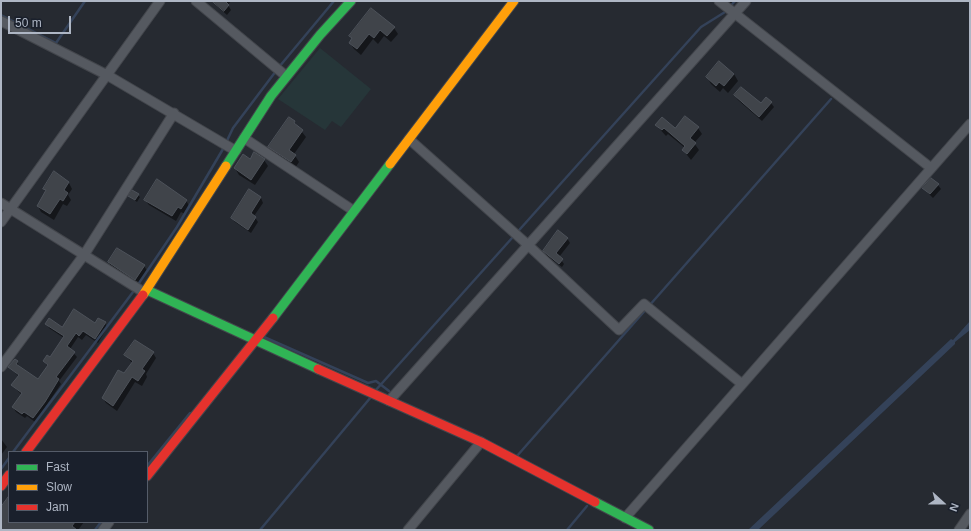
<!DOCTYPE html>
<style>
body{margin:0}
#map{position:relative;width:971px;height:531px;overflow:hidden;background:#262a31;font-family:Arial,sans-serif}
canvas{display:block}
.frame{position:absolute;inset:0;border:2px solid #aeb6c4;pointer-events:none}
.legend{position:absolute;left:8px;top:451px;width:140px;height:72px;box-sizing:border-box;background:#1a202c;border:1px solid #555c69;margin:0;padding:5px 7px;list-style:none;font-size:12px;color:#aeb6c4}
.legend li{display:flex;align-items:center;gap:8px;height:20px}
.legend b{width:20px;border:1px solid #555c69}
.north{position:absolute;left:923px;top:483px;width:40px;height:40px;-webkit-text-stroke:3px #1a202c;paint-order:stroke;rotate:111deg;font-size:11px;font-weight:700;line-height:16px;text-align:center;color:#aeb6c4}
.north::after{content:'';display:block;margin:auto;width:14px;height:18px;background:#aeb6c4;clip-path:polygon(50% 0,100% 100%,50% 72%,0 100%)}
.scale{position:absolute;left:8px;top:16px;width:63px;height:18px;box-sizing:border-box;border:2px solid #aeb6c4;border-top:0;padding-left:5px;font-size:12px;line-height:14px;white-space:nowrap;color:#aeb6c4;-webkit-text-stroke:3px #1a202c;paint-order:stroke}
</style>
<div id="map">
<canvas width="971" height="531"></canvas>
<div class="frame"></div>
<ul class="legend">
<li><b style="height:5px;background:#30b455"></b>Fast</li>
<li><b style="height:5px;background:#ff9f0a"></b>Slow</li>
<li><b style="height:5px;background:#e5322d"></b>Jam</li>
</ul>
<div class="north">N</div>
<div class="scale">50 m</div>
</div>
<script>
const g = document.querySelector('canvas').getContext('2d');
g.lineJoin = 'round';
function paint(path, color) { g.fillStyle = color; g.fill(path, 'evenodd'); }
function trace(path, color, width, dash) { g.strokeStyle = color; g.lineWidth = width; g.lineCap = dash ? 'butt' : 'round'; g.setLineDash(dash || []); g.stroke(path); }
paint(new Path2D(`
 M320,48L371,89L341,127L332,121L325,130L278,99Z`), '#263639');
paint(new Path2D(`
 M970,321V330L955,342V344L758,530H748L951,339L953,340Z`), '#344259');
paint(new Path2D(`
 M211,1H231L228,5L231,10L227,15Z
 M726,1H734L731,5Z
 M372,9L394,28L398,34L391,42L384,36L378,44L373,39L361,55L354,49L350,43L353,40L351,36Z
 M734,74L738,81L728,93L723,88L720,92L711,84L707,77Z
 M735,96L761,105L771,103L774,107L762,121L738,100Z
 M294,122L306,137L294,154L299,162L295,168L273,153L269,147Z
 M656,125L675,130L698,128L702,134L694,143L699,150L691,160L683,150L685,148L668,134L666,136Z
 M250,160H264L268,166L255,185L239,175L235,168Z
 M55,172L69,183L72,189L68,195L71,200L67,206L63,204L54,220L41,212L38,206L46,192L45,189Z
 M938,185L941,189L933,198L923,188Z
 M133,191L140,197L137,202L130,196Z
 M249,191L261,198L263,203L254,216L258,222L251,233L235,222L232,218Z
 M145,200H186L189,206L185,214L181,212L176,221L149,205Z
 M567,238L570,243L559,257L564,264L562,267L547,256L544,251Z
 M117,249L144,266L148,272L139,285L112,268L109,263Z
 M105,323L107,328L98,343L86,335L82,340L78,337L70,349L77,357L59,381L61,384L35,422L27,416L25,418L16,412L13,407L22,395L12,385L19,377L10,367L15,360L20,367L19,368L39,381L48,367L44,361L51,358L64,338L49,328L47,324L62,328Z
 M153,353L156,358L146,374L147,377L142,386L135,382L117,411L106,403L103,398L124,375L132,363L126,355Z
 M1,439L7,447L1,455Z
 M9,497V522H84L78,530H1V508Z`), '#0007');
trace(new Path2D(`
 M1,15L56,43L85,1
 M279,67L334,1
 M264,337L368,383L376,381L389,391
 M375,391L701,27L725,12L735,1
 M13,452L133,292L177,227L223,149L233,128L276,71
 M517,456L831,99
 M147,466L190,413
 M1,469L9,458
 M95,530L101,522
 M260,530L371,397
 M567,530L587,506`), '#344259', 2.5);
const building = new Path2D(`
 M212,1H225L229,5L224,11Z
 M371,8L395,27L387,36L380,30L374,38L369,34L357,49L349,43L352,38L349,36Z
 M719,61L734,74L724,86L719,82L716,86L706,77Z
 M741,87L761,103L766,97L772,102L759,117L734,95Z
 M685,116L699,127L690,138L696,143L687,154L682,150L685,146L664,128L662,130L655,125L662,117L675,128Z
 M289,117L295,121L294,123L303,130L289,150L296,155L291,162L268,147Z
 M254,152L265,159L251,180L234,168L243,154L250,159Z
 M54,171L69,182L64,190L68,193L63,201L60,199L50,214L37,206L46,190L43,189Z
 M931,178L939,184L930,194L922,188Z
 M157,179L187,200L181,209L178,207L172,216L144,200Z
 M249,189L261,197L251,213L256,217L248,230L231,218Z
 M132,190L139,194L135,200L128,196Z
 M558,230L568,238L556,253L563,259L559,264L543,251Z
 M117,248L145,265L135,280L108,262Z
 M74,309L95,323L98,318L106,322L95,339L83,331L79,336L76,333L67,346L75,352L56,377L59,379L45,402L33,418L24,412L22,414L12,407L22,393L11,385L19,375L8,367L15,359L18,361L16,364L38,379L48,365L43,361L47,355L50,357L64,336L45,324L49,318L62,327Z
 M135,340L154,352L142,369L145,371L138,381L132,377L113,406L102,398L118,370L124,373L133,361L124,355Z
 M9,496V522H75L72,526L77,530H1V507Z`);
paint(building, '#40444a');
trace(building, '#4d525a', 1);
const street = new Path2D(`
 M196,1L286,76
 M719,1L931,168
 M1,21L107,75L236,151
 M244,138L354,211
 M409,139L528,245L619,330L644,304L742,384
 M1,203L145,293
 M1,222L160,1
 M1,367L84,255L174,113
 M389,401L746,1
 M625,518L970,124
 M103,530L109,522
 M408,530L481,442
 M959,530L970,514`);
const fast = new Path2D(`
 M226,166L271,96L320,35L351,1
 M147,290L318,369
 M273,318L390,164
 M595,502L649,530`);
const slow = new Path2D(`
 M390,164L514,1
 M143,295L226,166`);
const jam = new Path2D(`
 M318,369L481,442L595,502
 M26,452L143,295
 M147,476L273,318
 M1,486L9,475`);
trace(street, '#43464c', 11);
trace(fast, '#43464c', 11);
trace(slow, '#43464c', 11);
trace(jam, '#43464c', 11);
trace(street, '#555960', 9);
trace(fast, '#30b455', 9);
trace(slow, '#ff9f0a', 9);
trace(jam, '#e5322d', 9);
</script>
